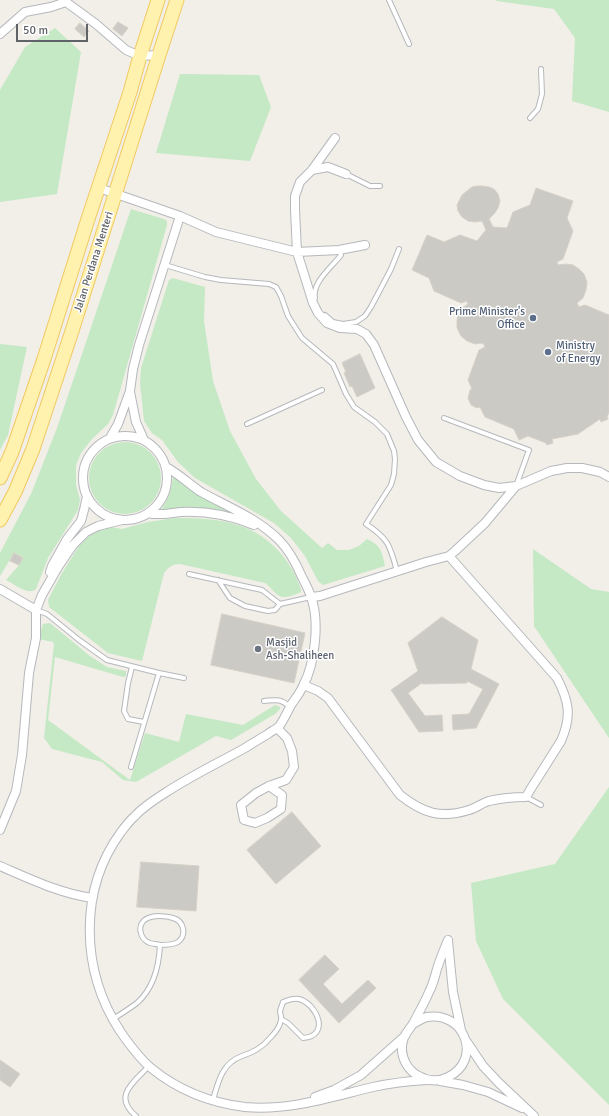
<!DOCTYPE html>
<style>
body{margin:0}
#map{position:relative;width:609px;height:1116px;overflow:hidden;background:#f1efe8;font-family:Signika,sans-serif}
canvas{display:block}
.scale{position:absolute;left:16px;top:24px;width:72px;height:18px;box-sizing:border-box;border:2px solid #5f6368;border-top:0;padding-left:5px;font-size:12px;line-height:14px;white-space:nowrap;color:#5f6368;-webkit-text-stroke:3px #fff;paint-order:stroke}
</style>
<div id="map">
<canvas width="609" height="1116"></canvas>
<div class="scale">50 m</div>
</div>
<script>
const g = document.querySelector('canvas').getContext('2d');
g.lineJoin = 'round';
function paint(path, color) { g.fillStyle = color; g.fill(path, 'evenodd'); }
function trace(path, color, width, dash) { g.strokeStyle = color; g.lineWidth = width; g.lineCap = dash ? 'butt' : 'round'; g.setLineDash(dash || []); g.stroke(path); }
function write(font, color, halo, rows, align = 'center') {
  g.font = font + ' Signika,sans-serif'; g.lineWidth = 3; g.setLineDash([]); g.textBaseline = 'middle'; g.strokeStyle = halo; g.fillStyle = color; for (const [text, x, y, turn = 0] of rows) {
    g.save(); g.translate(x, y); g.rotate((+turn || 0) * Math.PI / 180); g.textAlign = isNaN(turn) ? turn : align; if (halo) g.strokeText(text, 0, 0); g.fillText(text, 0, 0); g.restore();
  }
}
paint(new Path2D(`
 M495,0H609V112L572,101L575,38L554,9L497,1Z
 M55,28L81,52L57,194L0,202V90L25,47Z
 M180,74L259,75L271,107L250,161L156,153Z
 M131,209L164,219L167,221V225L113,415L108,424L92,439L81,453L76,465V485L80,500L78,510L48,558L36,589C27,596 15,584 6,580L19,565L23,557L14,553L0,576V553L31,494L57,428Z
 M173,278L205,287L204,321L213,381L230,431L256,479L281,511L322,548L328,543L337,550H349L359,546L367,539C381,545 382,552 385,566L323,585L318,581L305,556L291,538L274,523L195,478L178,462L162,440L152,433L144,421L140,383L141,368L169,280Z
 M0,344L27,347L8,435L0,450Z
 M89 478a36 36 0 1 1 72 0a36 36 0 1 1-72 0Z
 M173,475L188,488L228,511L191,508L161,510C169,498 172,490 173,475Z
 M175,518C225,518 264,523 292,569C296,575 298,583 301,589V592C294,595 284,600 278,595C273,592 270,586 265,583L180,564C172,564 169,567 164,573L142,661L108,653L49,607L48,600L62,573L79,546L90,535L103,529L111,527L122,529L148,522Z
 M533,549L591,589L609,592V738L534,626Z
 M50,623L90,656L107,667L126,671V676L123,677L55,657L48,720L130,780L145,733L179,742L186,714L243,725L275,705L280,707V709L275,714L231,740L216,736L136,782L123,780L102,762L52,749L44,738L54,644L53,642L38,639L43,624Z
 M609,787V1105L503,999L476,941L471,883L555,864Z`), '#c5e8c5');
const building = new Path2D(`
 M118,22L128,28L122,36L113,29Z
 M80,23L89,31L84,37L75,29Z
 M477,186H483L489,187L494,189L498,194L500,201L498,208L494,214L489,219L493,227L507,228L513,212L530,205L536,188L573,201L567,218L573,231L563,259L557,262L558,265L566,264L573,265L579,269L584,274L587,282L586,290L583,298L577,303L579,307L585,305L609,315V412L607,417L608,419L601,422L600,419L578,434L552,439L553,443L547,445L546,443L528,436L519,440L514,429L485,417L480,407L477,408L471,405L468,398L470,390L472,389L468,380L479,350L485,347L483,343L475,344L467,341L461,336L457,328V321L458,314L462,308L468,304L467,301L461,303L434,291L429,278L412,270L427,235L444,242L460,235L477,241L486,230L482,221L475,222L468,221L462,217L458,211L457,205L462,195L472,187Z
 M360,354L375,388L357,397L352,386L350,387L344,373L346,372L342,363Z
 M14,553L23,558L19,565L10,561Z
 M222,614L305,633L294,683L211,665Z
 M442,617L478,640L471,669L499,684L476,728L453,730L452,715L469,714L483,689L467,681V683L423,684L422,683L408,693L425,716L442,715L443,731L419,732L391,690L418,671L408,643Z
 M292,812L321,846L276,884L247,850Z
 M141,862L199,866L196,911L137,907Z
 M325,955L339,969L323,984L342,1004L368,980L376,988L339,1023L299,980Z
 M0,1060L20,1074L10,1087L0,1080Z`);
paint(building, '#cccac5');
trace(building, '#d6d1c6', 1);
const lane = new Path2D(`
 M389,0L409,44
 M530,118L538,109L542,94L541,69
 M346,174L370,186H380
 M165,265L205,277L221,280L269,284L276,287L281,296L288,316L302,338L333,364L346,394L354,407L375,422L387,434L394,451L395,459L394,474L391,485L366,524C389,539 390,546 397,571
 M315,298C312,282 332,267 341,255L339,250
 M325,315L333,322L343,324L356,322L365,316L371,307L391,269L399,249
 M444,418L529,450L516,486
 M247,424L322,390
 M189,574L262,590L280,604L311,597
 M218,580L230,598L245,606L268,611L275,610L280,604
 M36,610L47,614L79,640L107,660L159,673L184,678
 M132,667L128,683L124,711L128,719L144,722
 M264,701C276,700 280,698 290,707
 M131,767L159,673
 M526,797L541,805
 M113,1019C121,1014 129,1009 137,1003C154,988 159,966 160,945C157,944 153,944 150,943C139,939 136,923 148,918C155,915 166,916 173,918C184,921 187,935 178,942C173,945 166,945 160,945
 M213,1100C218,1082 222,1063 242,1056C253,1052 262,1048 270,1038C275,1033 280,1027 281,1020C282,1017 280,1014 280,1011C281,1008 282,1005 283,1002C288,1000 293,998 299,999C317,1004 331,1036 303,1038L288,1023L281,1019
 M136,1116C112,1096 134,1082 149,1066`);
const street = new Path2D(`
 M66,2L96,24L126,50L140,56L159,55
 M0,34L25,12L51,7L66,2
 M335,138L312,170L300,182L295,196V209L297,252L313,303L318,313L327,323L340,328L357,329L366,334L374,345L406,417L418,440L436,462L460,476L484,485L499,488L516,486L551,471L567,468H582L600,472L609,477
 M312,170L328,167L346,174
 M99,188L180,216L216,232L297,252L339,250L365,245
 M130,392L136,422L144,440
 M83 478a42 42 0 1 1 84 0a42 42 0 1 1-84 0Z
 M110,438L118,424L130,391L133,369L139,345L180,216
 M166,467C179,474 189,484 201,492C228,507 257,518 279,540C290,551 296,563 302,577C305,583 309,590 311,597C320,621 315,664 303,686C300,693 295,699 291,705C288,711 282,723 278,728C277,728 269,733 268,734C261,738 253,743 245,748C218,763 191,776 165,793C154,800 143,807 135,816C130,820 125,827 121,832C78,891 81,971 120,1031C129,1044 139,1058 151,1068C178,1090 211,1103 245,1107C289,1111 331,1097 373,1087C391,1083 409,1081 427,1080
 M148,513C162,516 168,513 181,512C205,511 232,516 254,525
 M50,572L52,566L67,539L81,521L84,510L87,496
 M0,589L36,610
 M311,597L320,596L426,562L449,556L455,551L485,523L516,486
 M304,685L318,691L328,698L400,795C423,813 440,819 469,810C476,808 482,803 489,801C502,798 514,797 526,797L530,790L561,741C572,716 569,701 557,678L449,556
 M269,786L282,795L281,809L267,818L255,823L244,820L241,805L256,793L269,786L286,780L294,767L292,751L287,738L277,728
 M0,830L16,791L22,755L29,673L36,638V610L42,595L58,567L73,545L86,532L98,526L122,520
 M0,866C30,879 59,893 92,898
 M448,941L453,992L461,1030
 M413,1024C417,1022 422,1018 427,1017C465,1011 483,1060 448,1077C438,1082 428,1081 419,1076C408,1071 401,1058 402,1046C403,1034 409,1031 414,1022C419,1012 425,1002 429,992C433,985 435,976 437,969C440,959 444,950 448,940
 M467,1042L483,1066L499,1083L534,1116
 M440,1081L463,1085L488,1092L522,1108
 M315,1097L334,1090L361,1075L405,1036`);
const primary = new Path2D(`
 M0,478L12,452L44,359L88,219L130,92L140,56L158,0
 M0,520L15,492L33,449L72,331L159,55L177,0`);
trace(lane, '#b5b8bc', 6);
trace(street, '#b5b8bc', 10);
trace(primary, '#f2c960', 15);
trace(lane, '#fff', 4);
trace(street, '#fff', 8);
trace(primary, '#fff2af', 13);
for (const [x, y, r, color] of [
 [533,318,4,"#5c6f8a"],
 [548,352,4,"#5c6f8a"],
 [258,649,4,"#6b7280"]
]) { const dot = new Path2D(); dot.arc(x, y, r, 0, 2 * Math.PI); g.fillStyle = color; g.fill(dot); trace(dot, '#fff', 1.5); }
write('11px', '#5f6368', '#fff', [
 ["Jalan Perdana Menteri",94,262,-72]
]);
write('11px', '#4e5e75', '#fff', [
 ["Prime Minister's",525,312],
 ["Office",525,325],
 ["Ministry",556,346,"left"],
 ["of Energy",556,359,"left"]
], 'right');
write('11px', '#5b616d', '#fff', [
 ["Masjid",266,643],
 ["Ash-Shaliheen",266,656]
], 'left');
</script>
